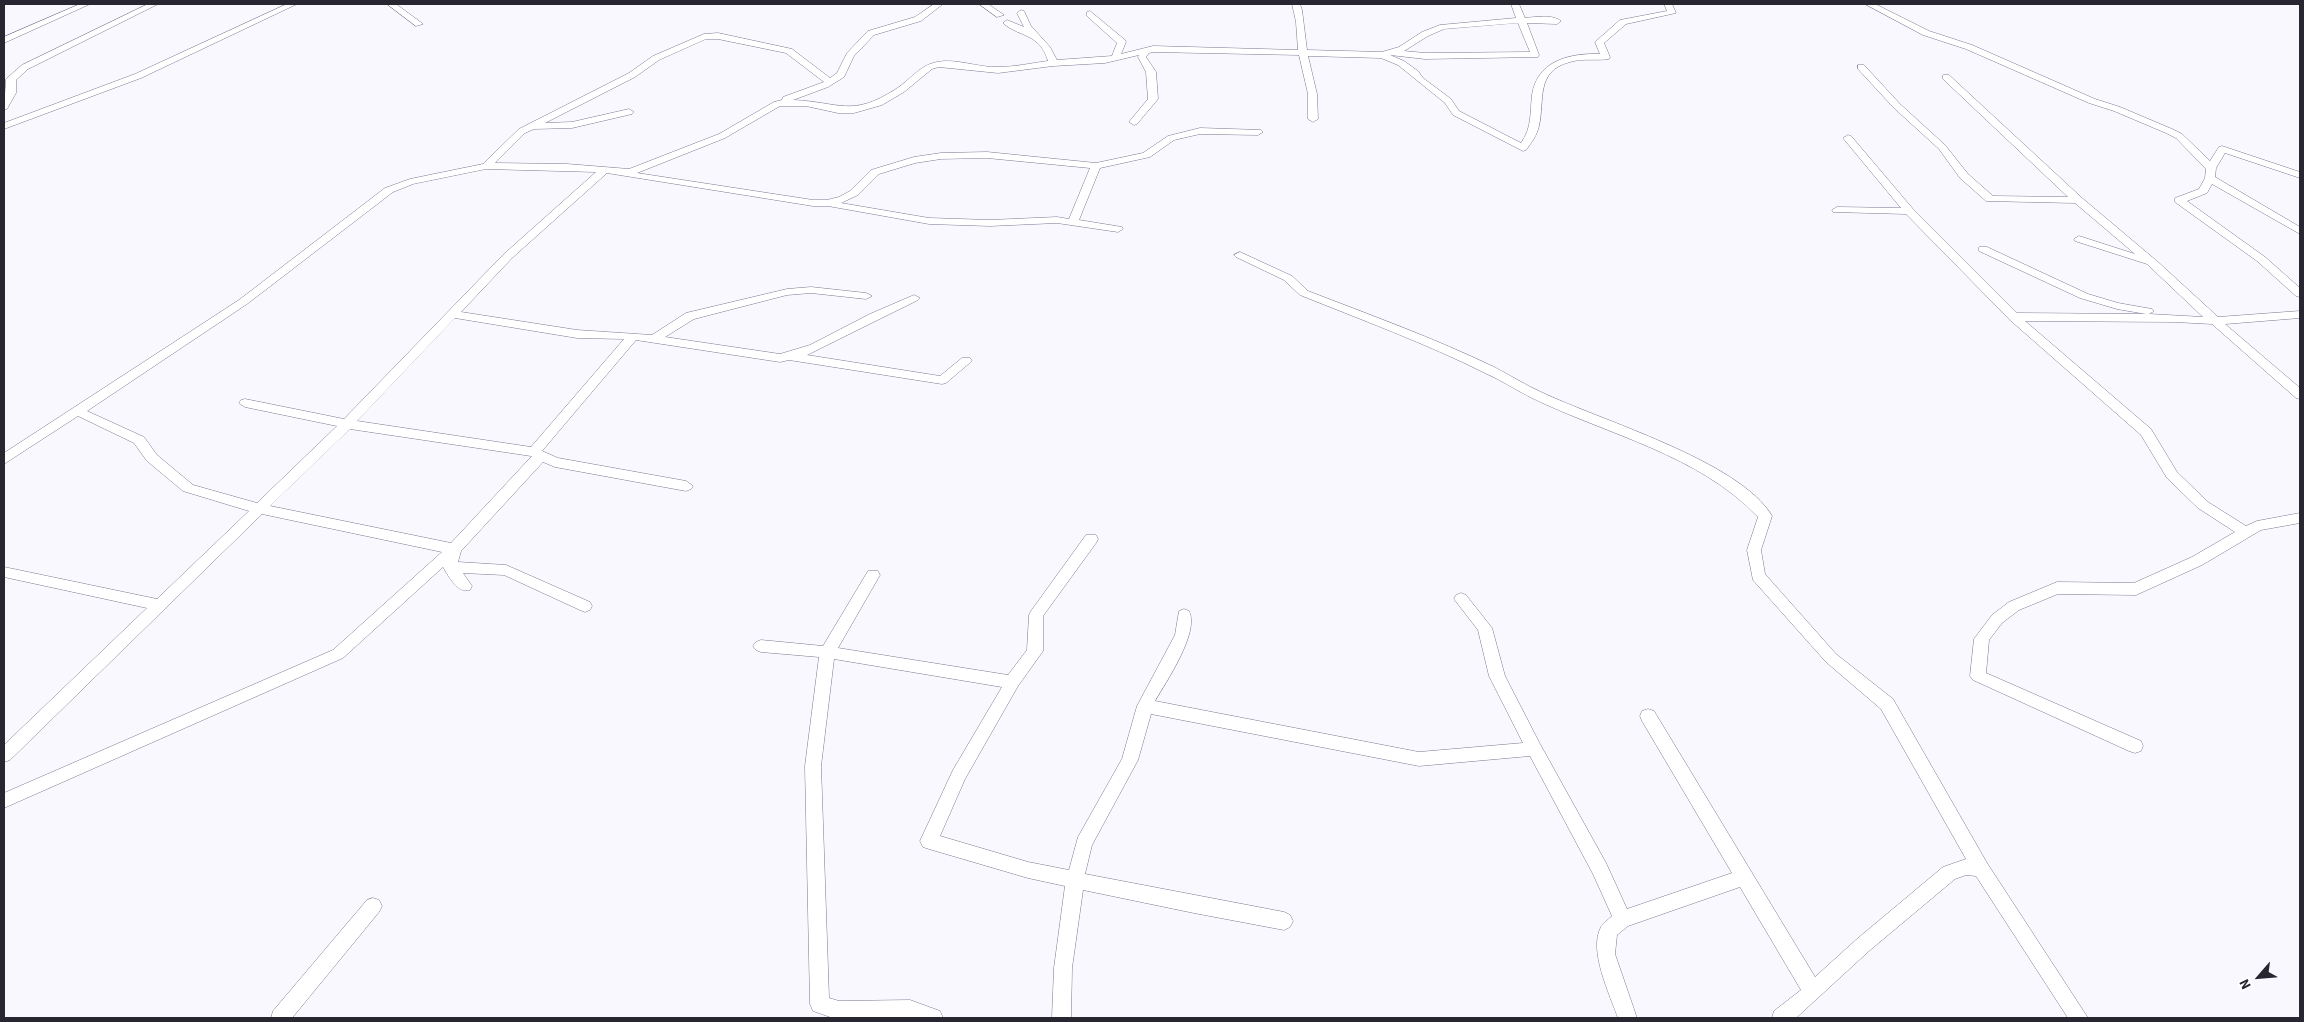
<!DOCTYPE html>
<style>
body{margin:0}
#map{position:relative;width:2304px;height:1022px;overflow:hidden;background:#f8f8fe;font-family:"Source Sans 3",sans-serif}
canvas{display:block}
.frame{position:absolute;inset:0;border:5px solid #272631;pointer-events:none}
.north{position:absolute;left:2234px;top:952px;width:50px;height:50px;-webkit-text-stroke:4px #fff;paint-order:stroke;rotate:243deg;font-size:14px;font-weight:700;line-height:20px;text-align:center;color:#272631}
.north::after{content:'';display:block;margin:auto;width:18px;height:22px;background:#272631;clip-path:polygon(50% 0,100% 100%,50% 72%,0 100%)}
</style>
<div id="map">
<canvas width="2304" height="1022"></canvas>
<div class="frame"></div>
<div class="north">N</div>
</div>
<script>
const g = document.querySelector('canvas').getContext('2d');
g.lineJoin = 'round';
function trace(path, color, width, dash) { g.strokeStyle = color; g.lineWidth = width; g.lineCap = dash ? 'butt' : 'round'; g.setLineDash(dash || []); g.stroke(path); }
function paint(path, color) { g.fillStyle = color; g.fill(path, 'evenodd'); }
const minor = new Path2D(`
 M80,4H90L4,43V37Z
 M148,4H158L28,69L16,80V93L7,109L4,110L6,79L22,65Z
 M287,4H297L141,78L4,129V123L135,74Z
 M387,4H396L423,24L416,26Z
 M934,4H943L921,21L874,35L854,56L844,77L828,87L793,100C840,102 851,118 896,89C910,80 920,65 937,62C956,58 979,68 998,67C1015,67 1032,63 1048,61C1039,32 1020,38 1003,23L1007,20L1024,27L1017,13L1021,10L1024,11L1031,26L1050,47L1057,60L1112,56L1117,43L1087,16V12L1090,11L1125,40L1126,42L1121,54L1153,46L1298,50L1296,22L1292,4H1300L1302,10L1307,50L1382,52L1399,47L1422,32L1440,25L1516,18L1511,4H1519L1525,18C1536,17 1552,14 1561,21L1557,24L1527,23L1539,55L1538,57L1425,59L1390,55L1404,61L1418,71L1423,78L1451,99L1459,111L1521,143C1532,128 1530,113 1532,95C1537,60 1571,53 1600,54L1595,42L1620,20L1667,11L1664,4H1672L1676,13L1626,24L1604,43L1610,57L1609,59C1596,61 1583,58 1570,62C1535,71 1545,100 1539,126C1537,135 1532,142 1526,150L1523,151L1453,115L1445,103L1398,65L1381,58L1308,56L1317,94L1318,119L1313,122L1308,119V94L1299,55L1153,52L1149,53L1146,57L1156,72L1158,99L1137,124L1134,125L1129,122L1148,99L1146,72L1138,57L1139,55L1105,63L1053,66L998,73L939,67L932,69L904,92L882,105L854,113H838L806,106H780L725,138L637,173L813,200H827L839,197L850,191L871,170L914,157L941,153L987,152L1096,163L1143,153L1168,136L1200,128L1261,130L1263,132L1258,135L1200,134L1174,140L1150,157L1100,168L1079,220L1122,227L1123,229L1118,232L1057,223L990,226L929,224L828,206H813L607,173L512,258L461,312L577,330L652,335L686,313L787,289L811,287L866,293L872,296L866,299L811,293L787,295L694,319L665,337L780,354L810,345L870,314L914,295L920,298L918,300L807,355L940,376L962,358H970L972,361L946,383L942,384L789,360L780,362L636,340L542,451L558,458L686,481L693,486L691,489L686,491L555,467L543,462L461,551L458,562L506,565L590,602L592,606L590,610L585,612L580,610L504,575L463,573L472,586L470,590C458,594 449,577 443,567L343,658L4,808V793L333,650L442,552L262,514L10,760L4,762V745L147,608L4,577V567L157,599L249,511L183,491L147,461L134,443L78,416L4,464V453L239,300L385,188L410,179L483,164L519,129L629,73L653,56L704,34L718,33L792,49L830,78L837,73L847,53L868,31L915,17ZM1518,23L1530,52L1425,53L1404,51L1428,36L1444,29ZM706,39H718L786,53L824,82L783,97L782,100L774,102L719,134L629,169L567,164L495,163L525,133L534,129L572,128L632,114L634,112L629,109L572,122L545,123L635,77L659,60ZM987,158L1090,168L1069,219L1057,217L990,220L929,218L841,203L858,195L879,174L915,163L941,159ZM486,169L596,172L504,254L344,419L245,399L241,400L239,403L245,407L337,426L257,503L193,485L157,455L144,437L87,411L247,304L393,192L413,184ZM455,318L577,338L624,339L531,447L357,421ZM350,429L531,456H532L451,543L270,506Z
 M979,4H988L1004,15L997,17Z
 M1865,4H1875L1929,31L1972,45L2095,99L2120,107L2172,129L2182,134L2210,161L2219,147L2222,146L2300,172V178L2225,153L2216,168L2215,177L2300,227V234L2212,184L2207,193L2187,201L2265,257L2300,288V297L2296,296L2257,261L2175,202V198L2199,189L2205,178L2206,169L2176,138L2166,133L2114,111L2089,103L1966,49L1923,35Z
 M1858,65H1864L1900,104L1945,145L1968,174L1993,196L2068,197L1943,79V75H1949L2082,198L2158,262L2218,317L2300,311V318L2225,324L2300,388V399L2296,398L2212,324L2175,322L2025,321L2151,429L2177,472L2208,502L2246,526L2257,521L2300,513V523L2261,530L2202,565L2136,595L2058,594L2019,610L2002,623L1989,640L1986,673L2141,741L2143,746L2141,751L2135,753L2129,751L1973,680L1970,676L1974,639L1992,615L2009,602L2057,582L2134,583L2192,557L2235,532L2198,508L2167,478L2141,435L2010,320L1906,214L1833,212L1832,210L1837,207L1901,208L1843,138L1848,135L1851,136L1913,209L2017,313L2146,314L2117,309L2080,298L1979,251V247H1987L2088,294L2118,303L2152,309L2154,311L2149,314L2203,317L2147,264L2075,241L2074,239L2079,236L2135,254L2075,203L1986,201L1960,178L1939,149L1894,108L1858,69Z
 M1240,252L1292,276L1308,291C1370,315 1434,338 1494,367C1510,375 1525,385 1541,392C1599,420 1740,461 1772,516L1761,550L1765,574L1836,654L1893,699L1987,863L2088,1018H2068L1976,876L1966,875L1955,879L1869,951L1796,1018H1772L1774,1011L1801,990L1740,887L1628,926L1617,935L1615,954L1637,1018H1618C1610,995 1588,950 1601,927C1603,923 1608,920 1612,916L1593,874L1530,756L1419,766L1151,714L1138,760L1092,845L1085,874L1284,912L1290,915L1293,921L1290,927L1284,930L1194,913L1083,890L1072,968L1071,1018H1052L1054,968L1065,886L1028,878L929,849L923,847L920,841L953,770L1002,687L834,659L821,766L829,998L839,1001L910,1000L940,1011L943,1018H833L813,1011L810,1004L805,766L819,657L761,652L756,650L753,646L756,642L761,640L823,646L868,571H878L880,575L838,648L1008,675L1027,650L1029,615L1031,611L1086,535H1096L1098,539L1096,543L1043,616V651L1018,686L965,779L940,836L1028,862L1069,870L1078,837L1122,759L1137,706L1175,635L1179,611L1184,609L1189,611C1200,632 1166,682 1155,701L1419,752L1523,743L1489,676L1478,630L1454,599L1456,595L1461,593L1466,595L1492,628L1505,676L1540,744L1606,863L1627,909L1732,873L1642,721L1640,716L1642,711L1648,709L1654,711L1815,977L1857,939L1943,867L1966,859L1881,709L1826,662L1753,580L1747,550L1758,517C1698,454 1608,435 1532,398C1516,390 1501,380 1485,373C1425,343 1362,320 1300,295L1284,280L1236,257L1234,255Z
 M373,898L379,900L382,906L379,912L292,1018H271L273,1011L367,900Z`);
trace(minor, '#797891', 1);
paint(minor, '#fff');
</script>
